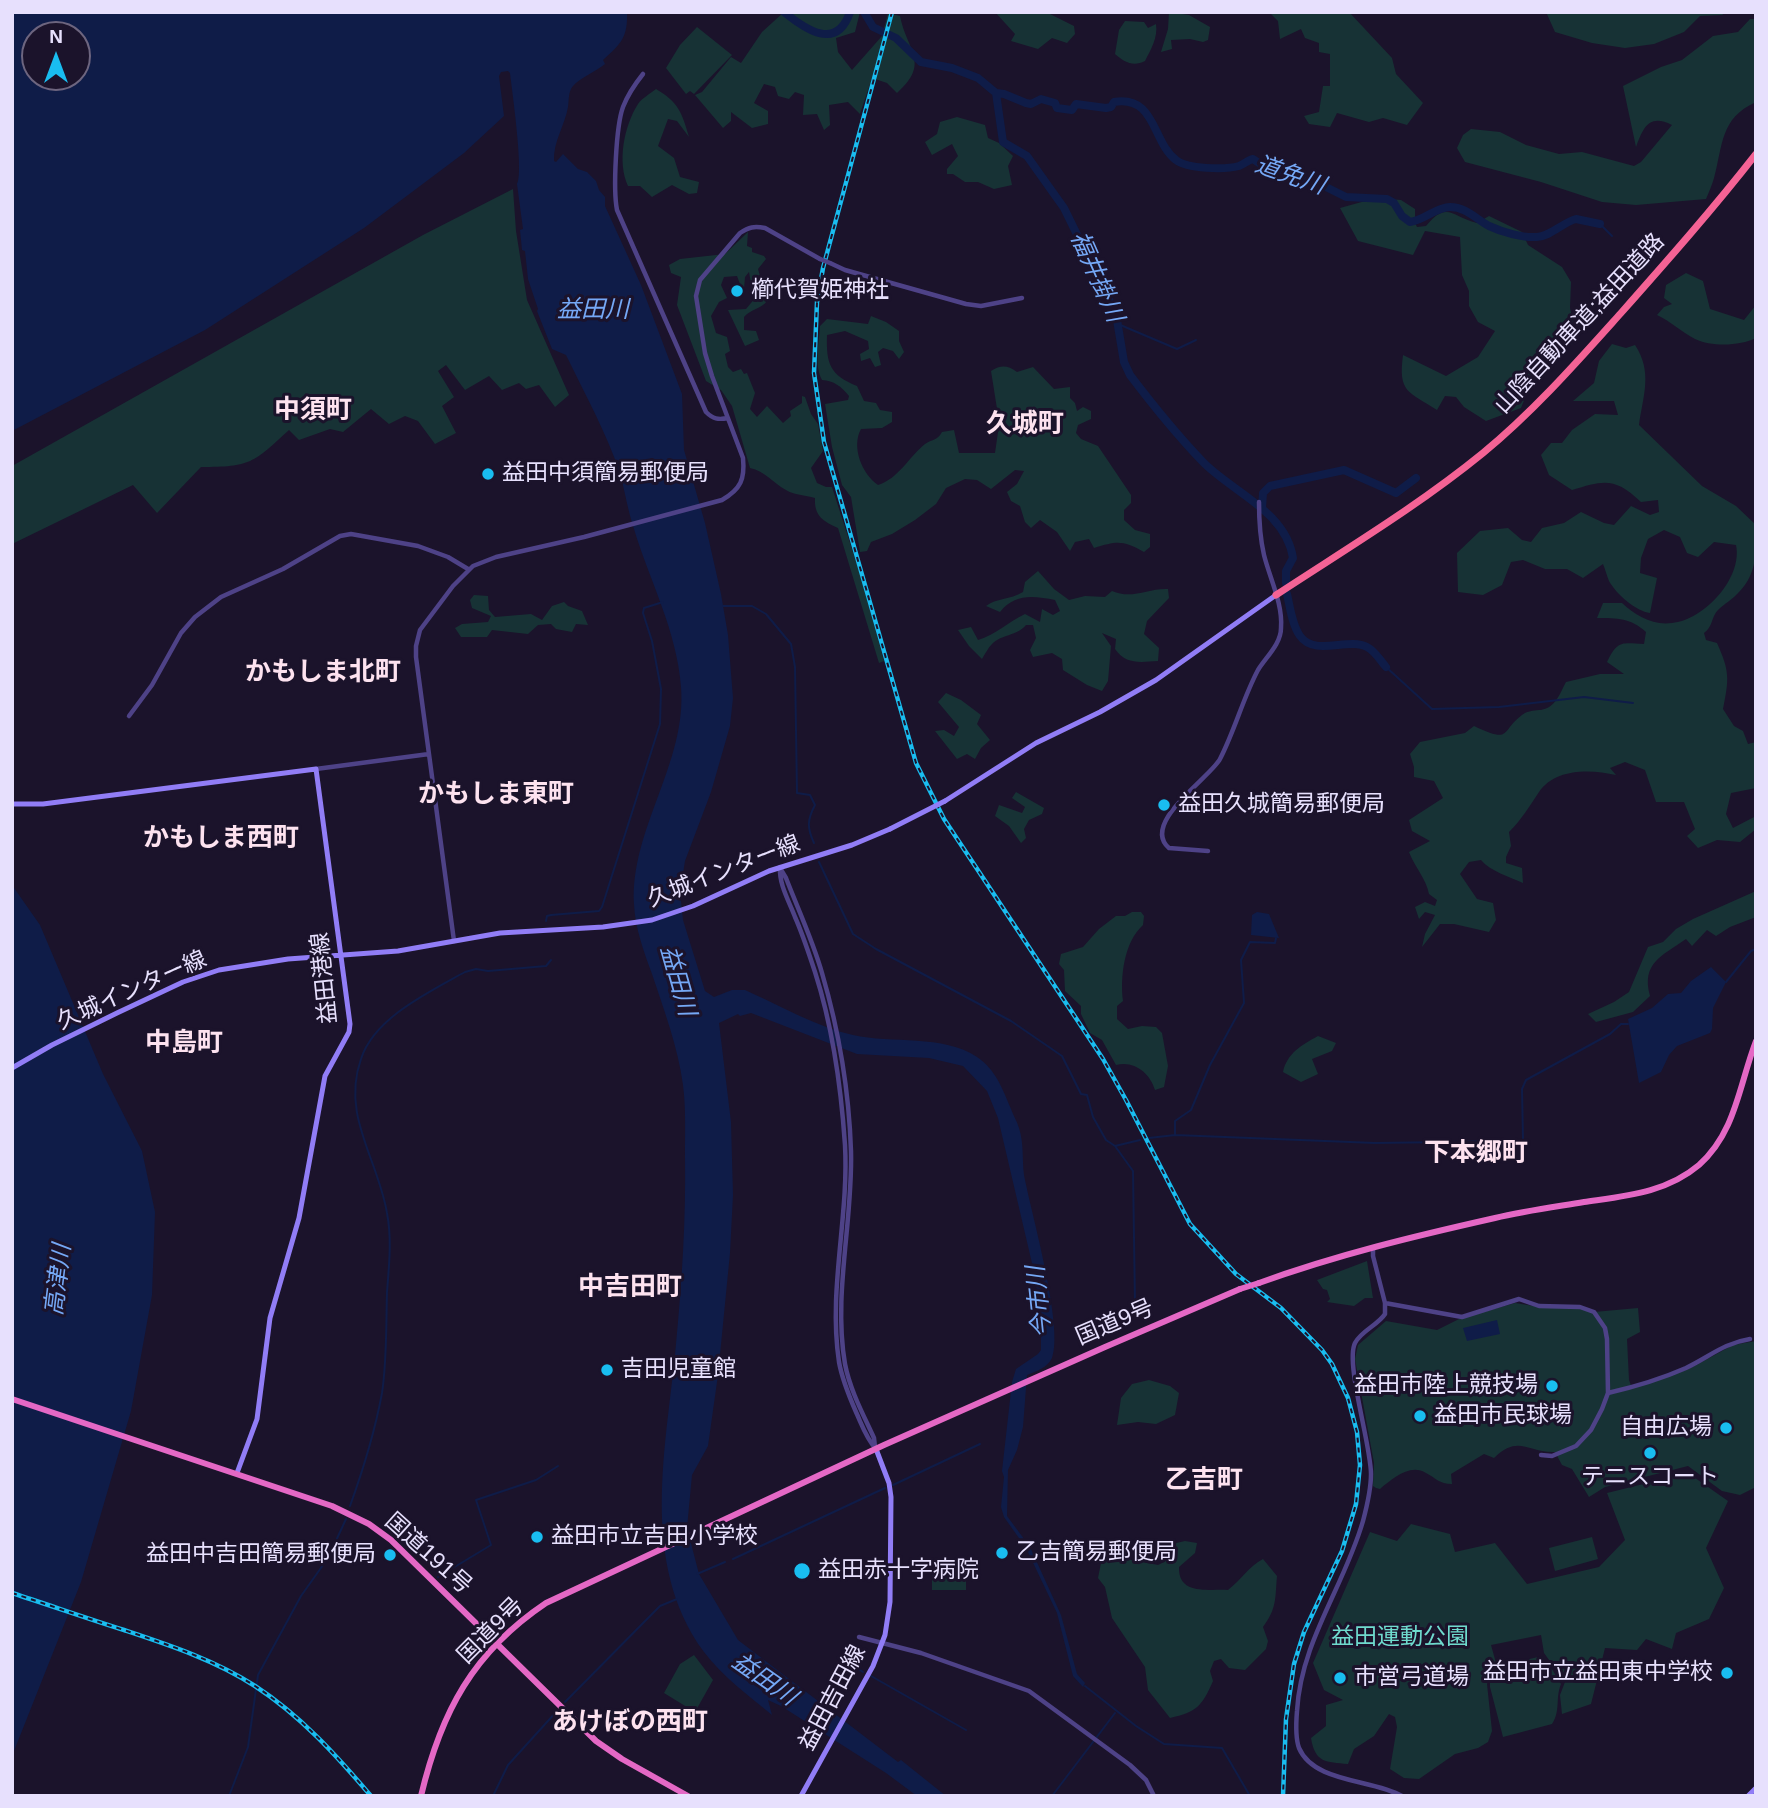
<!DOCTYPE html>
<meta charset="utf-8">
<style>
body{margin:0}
#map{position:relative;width:1768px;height:1808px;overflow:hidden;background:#1b132b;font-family:Helvetica,sans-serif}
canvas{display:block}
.frame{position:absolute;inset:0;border:14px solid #e7e0fd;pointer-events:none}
.north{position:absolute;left:21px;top:21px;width:70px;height:70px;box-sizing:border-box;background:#1b132b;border:2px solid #6d657f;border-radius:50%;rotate:0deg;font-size:19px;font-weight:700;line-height:28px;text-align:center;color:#e7e0fd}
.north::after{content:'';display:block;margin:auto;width:24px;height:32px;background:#19bdf0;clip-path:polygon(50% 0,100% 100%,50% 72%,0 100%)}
</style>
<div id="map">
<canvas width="1768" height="1808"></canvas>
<div class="frame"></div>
<div class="north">N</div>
</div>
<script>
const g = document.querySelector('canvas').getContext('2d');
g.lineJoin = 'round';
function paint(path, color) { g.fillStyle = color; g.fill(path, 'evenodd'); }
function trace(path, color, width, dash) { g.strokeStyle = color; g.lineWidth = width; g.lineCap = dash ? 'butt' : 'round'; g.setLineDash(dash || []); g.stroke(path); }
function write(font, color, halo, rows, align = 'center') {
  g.font = font + ' Helvetica,"Noto Sans JP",sans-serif'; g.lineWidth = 6; g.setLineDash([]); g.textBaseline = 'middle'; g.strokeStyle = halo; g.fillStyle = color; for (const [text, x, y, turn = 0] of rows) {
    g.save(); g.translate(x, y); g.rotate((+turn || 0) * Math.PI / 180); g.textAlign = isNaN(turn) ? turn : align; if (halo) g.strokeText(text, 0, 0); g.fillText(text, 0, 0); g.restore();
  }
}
paint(new Path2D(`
 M784,12H860L855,32L836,38L838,52L852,70L882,36L888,13L900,16C907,51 931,63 897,93L887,83L872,78L860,114L848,102L829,105L830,125L824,130L817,114L803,115L804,95L795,92L789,99L778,96L775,87L764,84L754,103L768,111V124L752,128L731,112V121L723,128L695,95L702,92L731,57L741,63L762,32Z
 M995,12H1046L1074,26L1075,34L1067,43L1052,38L1038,49L1011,41L1015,34Z
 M1169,12L1189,15L1210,27L1208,40L1203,42L1190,39L1171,40L1172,49L1161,52L1168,29Z
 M1269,12H1349L1392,58L1396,74L1423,103L1407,125L1383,118L1369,122L1337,113L1330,127L1309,124L1304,116L1319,112L1323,86H1330V54L1319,52V43L1305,38L1301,29L1280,39L1278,21Z
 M1546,12H1727L1722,15L1700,16L1684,32L1654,44L1625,48L1592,43L1555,32Z
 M1750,19H1756V102C1720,118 1723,145 1714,178C1712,185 1709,192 1706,199L1636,205L1602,202L1541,182L1465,162L1457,148L1463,135L1471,129L1500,132L1526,145L1559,154L1582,152L1634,166L1641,162L1672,125C1649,113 1643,128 1636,147L1623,86L1661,67L1682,60L1713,36L1738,32Z
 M1125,21L1144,22L1148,28L1156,24C1158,38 1151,49 1145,61C1133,67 1124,62 1115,54L1119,30Z
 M697,27L732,55L694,94L690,91L686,94L666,68L680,45Z
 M656,89C678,102 682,112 689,137L677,121L668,119L658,146L674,158L680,177L699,182L697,193L689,194L672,185L652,197L640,186H628C617,162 624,126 638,104C642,98 650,94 656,89Z
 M957,117L985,125L988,138L999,143L1013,156L1008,166L1012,185L994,189L978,182H965L953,174H947V169L958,156L952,144L932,155L925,142L937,134L940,122Z
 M513,189L516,231L527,300L569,395L555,407L539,385L526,389L519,383L502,390L489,376L465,390L446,365L438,371L454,397L442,406L456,433L435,444L418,421L405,416L389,424L371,409L343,432L330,429L299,440L289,430C253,463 251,467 201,467L157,513L133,485L12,544V466L423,235Z
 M1376,198L1401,200L1415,209V223L1417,227L1426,226C1447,200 1452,217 1477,223L1489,216L1522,232L1528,245L1562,267L1571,282L1570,308L1577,339C1569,348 1563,349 1554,355C1536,368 1529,389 1521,408L1486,421L1464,407L1456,397L1445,396L1437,410C1408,391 1398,393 1403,355L1446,376L1478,357L1495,331L1478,322L1469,306V291L1462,275L1460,237L1425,231L1413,255L1358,241L1340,208Z
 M748,232L747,246L752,248V252L764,256L766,259L758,269L767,301C761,309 751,309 744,317V330L756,331L759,340L745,346L728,310L746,309L756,297V292L752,289L749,272L745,277L744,289L741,287L737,276L724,277L721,285L727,298L719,302L711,316L716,333L727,337L730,351L725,354L728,367L733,372L741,369L744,374L747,373L755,393L750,409L757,417L767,406L783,423L791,416L790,411L802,403V396L805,397L811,414L818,424L823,451L811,468L817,483L826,487H832L861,577L884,661L879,663L838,528C823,521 814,516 815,498C805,495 794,495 786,490C773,483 765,471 750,468L732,406L721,390L706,381L677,305L681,277L671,273L669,265L680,259L725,254Z
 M1686,273L1703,281L1710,309L1744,320L1756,305V338C1740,346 1712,347 1695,339C1682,332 1670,321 1657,315L1664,307L1672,304L1664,298L1666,285Z
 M871,316L886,322L899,331V341L904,352L899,359L893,351L883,348L878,352L881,365L875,367L870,358L861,361L860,354L869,349L868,341L845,331L827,335C826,364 830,375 857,386L864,401L876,403L880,410L892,412V422L882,428L861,429C851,447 862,474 878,485C898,479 909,457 925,444C932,439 937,441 942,432L954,430L959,453H995L999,425L989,421L998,415L991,371C1001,365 1007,365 1017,372L1033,367L1054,389L1070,387V398L1075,403L1077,411L1083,407L1091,411V419L1078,425L1076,433L1081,439L1098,446L1131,495V503L1124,510V520L1135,530L1150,534V547L1144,552C1123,540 1117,541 1094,548L1089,539L1075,542L1070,551L1057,532L1040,520L1031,528L1025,522L1020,506L1011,501L1007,492L1017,484L1024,471L1015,470L991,489L977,480L965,479L946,488L936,504L915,520L892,534L871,542L867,551L860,552L851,497L842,485L832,447L825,404L848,400L849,396C841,386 834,381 822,380C814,365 819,343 820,326L827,319L868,324Z
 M1612,344L1626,348L1635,345C1653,372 1643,396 1639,425L1702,486L1736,506L1756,525C1756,550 1758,573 1739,592C1733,599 1724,604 1718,610C1711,617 1713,627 1704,633L1706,640L1717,643C1730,672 1729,679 1723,709L1734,726L1743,731L1748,744L1756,742V788L1731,793L1726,814L1733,828L1756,816V829L1740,842L1717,840L1698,848L1687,836L1695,829L1684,802H1656L1645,770L1625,762L1610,768L1616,775C1591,769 1555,768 1539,792C1529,807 1522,819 1509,832L1511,846L1506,857V863L1522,868L1523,883C1510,877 1490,871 1481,860L1469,862L1460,874L1477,899L1493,903L1496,920L1489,932L1454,924H1440L1422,947L1425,934L1435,915L1425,912L1419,919L1415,907L1425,902L1435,906L1437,900L1429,894C1426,878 1415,868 1409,852L1430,841L1412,831L1409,820L1443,798L1434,781L1414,777V767L1410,754L1420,742L1465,733L1474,726C1514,745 1499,730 1525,713C1529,711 1536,710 1541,710C1556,707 1559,695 1566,682L1600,674H1624L1607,662C1618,640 1621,643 1644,644L1646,632C1631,618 1617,618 1597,618L1603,603H1622C1635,615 1653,626 1672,623C1704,620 1743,578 1736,545L1714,542L1698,557L1687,553L1680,537L1664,530L1648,539L1641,558L1640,573L1657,578L1650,613C1636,611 1617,595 1609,581C1607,576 1605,569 1603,564L1583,578L1567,569H1545L1523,560L1511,562L1502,585L1483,595L1458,592L1457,553L1480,531L1508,528L1522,540L1531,542L1542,528L1564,523L1581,512L1604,523L1614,525L1631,506L1650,515L1659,512L1658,500L1641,502C1615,477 1604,480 1572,490L1549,475L1541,455L1551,443H1562L1572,430L1595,414L1618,415L1614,401H1573L1594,383L1599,361Z
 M1038,571L1054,589L1069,600L1085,596L1105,597L1112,591C1132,600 1148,588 1168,589L1169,598L1147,621L1144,634L1159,648L1158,661C1140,662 1126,665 1115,649L1116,639L1102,633L1111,646L1108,681L1102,691L1087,685L1063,670L1062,659L1052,653L1033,657L1030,650L1036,638L1033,625H1026C1017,636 1002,634 992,644C988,648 985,654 982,659L969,646L958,630L971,627L978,640C995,635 1008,622 1025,614L1040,622L1042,609L1053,615L1060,611L1055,600C1034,596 1015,593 1000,612L986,606C996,598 1010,600 1023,592L1025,582Z
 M474,595L488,596L489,610L495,617L531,614L542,620L552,606L564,602L568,606L582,611L588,625L576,624L572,632L556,629L551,624L538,625L528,634L492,630L487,637H461L455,628L462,624L488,622L491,616L472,608L470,600Z
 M946,693L961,700L981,715L977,724L990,740L981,748L975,759L967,754L957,759L935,731L944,730L954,736L959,727L938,702Z
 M1016,792L1044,808L1042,814L1029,820L1024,829L1026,838L1021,843L1009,826L995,816L999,805L1022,813L1025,807L1012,798Z
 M1756,891V917L1730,927L1716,936L1707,930L1692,946L1686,939C1662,956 1641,963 1650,996L1633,1012L1596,1022L1588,1014L1614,1002L1629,992L1648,947L1663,942L1676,929L1693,919Z
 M1132,912H1141L1144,916L1143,925C1124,942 1120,977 1123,1001L1117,1006V1019L1128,1029L1142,1026L1156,1027L1162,1033L1168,1066L1164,1087L1155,1090C1150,1073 1134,1060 1116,1065L1102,1040L1090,1033L1081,1014V1006L1065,991L1064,970L1059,964L1061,954L1083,947L1099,929L1116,916H1125Z
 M1318,1036L1336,1043L1332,1051L1312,1059L1318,1074L1301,1082L1283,1072C1287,1053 1302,1045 1318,1036Z
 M1367,1261L1373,1298H1365L1354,1306L1327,1302L1330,1299L1327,1290L1323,1289L1317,1280Z
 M1515,1303L1540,1307H1580L1594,1312L1638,1308L1640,1332L1627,1339L1629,1380L1632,1388L1689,1369L1733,1345L1756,1341V1487L1740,1495L1722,1491L1688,1466L1605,1487L1589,1497L1572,1469L1562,1465L1555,1452C1527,1453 1519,1434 1494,1458L1484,1454L1451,1474L1452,1484C1439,1484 1436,1478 1426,1473C1410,1463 1392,1479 1380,1489L1376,1488L1373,1486L1374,1463L1355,1359L1358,1345L1386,1321L1437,1330L1459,1319Z
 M1149,1380L1170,1386L1179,1393L1175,1415L1156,1424L1138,1422L1117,1425L1121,1398L1132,1384Z
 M1688,1473L1728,1501L1706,1548L1724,1588L1709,1619L1676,1633L1672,1649L1646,1639L1637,1650L1605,1648L1591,1704L1562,1714L1560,1695L1565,1682L1544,1653L1541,1635L1491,1645L1496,1663L1487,1684L1492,1731L1488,1742L1478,1748L1455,1754L1419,1779L1404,1778L1390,1769L1397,1727L1395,1717L1389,1714L1374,1736L1354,1749L1348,1764C1326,1762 1315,1763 1311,1738L1326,1726V1705L1343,1700L1324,1690L1313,1663L1370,1532L1397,1541L1411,1524L1450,1534L1455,1552L1495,1543L1527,1584L1599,1567L1625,1540L1607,1493Z
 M1592,1537L1598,1559L1555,1571L1549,1548Z
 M1185,1541L1197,1543L1195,1553L1179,1567C1178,1595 1207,1589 1228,1590C1241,1580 1249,1566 1263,1559L1277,1576C1275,1599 1277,1608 1263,1627L1268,1641L1266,1649L1245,1670L1229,1668L1221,1659L1214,1661L1210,1671L1213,1681C1202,1706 1197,1712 1170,1718L1148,1690L1145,1667L1112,1618L1105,1587L1098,1578L1101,1563L1116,1557L1158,1565L1164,1562L1172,1544Z
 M932,1560L966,1561V1590H932Z
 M694,1655L713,1680L695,1712L664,1693L680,1664Z
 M1538,1657L1547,1661L1561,1684C1555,1699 1561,1710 1552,1724L1503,1737L1490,1687V1681L1496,1667Z`), '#173235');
paint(new Path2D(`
 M12,12H627C628,37 621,44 603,60L605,64C596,71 579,79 573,86C568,92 569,100 568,107C565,125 553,142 554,161L556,162L563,154L578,169L587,172L596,181L599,190L605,197V206L641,285L682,394L684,450L705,523L721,594L728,635L733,698L730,726L711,792L685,861L680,892L683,920L705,991L714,997L732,990H745C779,1005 817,1027 853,1035C892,1044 943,1034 977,1057C996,1070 1002,1088 1011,1109C1013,1115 1017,1121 1019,1128C1024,1143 1022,1159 1024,1175C1031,1212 1064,1327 1052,1358C1047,1368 1037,1371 1027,1375L1023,1427L1017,1450L1008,1470L1007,1516L1030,1547L1061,1615L1077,1674L1085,1683L1083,1687L1073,1676L1057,1613L1026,1548L1004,1517L1001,1507L1004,1477L1002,1471L1012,1382L1016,1369L1038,1354L1041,1350V1328L1035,1276L998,1118L987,1091L963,1066L929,1058L857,1054L751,1013L740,1016L738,1014L719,1023L731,1122L733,1195L730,1253L718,1375L708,1446L692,1475L687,1528L699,1574L738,1640L898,1762L901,1760L946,1796H917L886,1773L781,1706L768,1700L772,1715C749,1696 722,1676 704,1652C638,1562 667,1445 676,1344C682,1281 686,1219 685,1157C685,1133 686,1108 683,1085C678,1047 664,1010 652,974C644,952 635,928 634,904C630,829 687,763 681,687C677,631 650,582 634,529C628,511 625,492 620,473C606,432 585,394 566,355L552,349L537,311L538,309L528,279L525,251L522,250L520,230L523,229L517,184C524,173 512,91 510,73L508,71L501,72L499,76L504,116L464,153L364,228L205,330L12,431ZM35,35H77V77H35Z
 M12,885L40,925L103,1074L142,1151L155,1212L152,1295L131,1411L81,1582L12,1756Z
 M1257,912L1269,914L1279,938L1251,935L1252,915Z
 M1711,967L1726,982L1713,1008L1712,1029L1710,1033L1677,1046L1669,1055L1661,1072L1639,1083L1628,1019L1652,1008L1668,994L1681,993L1691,981Z
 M1497,1320L1500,1334L1467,1341L1463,1328Z`), '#0f1c48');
trace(new Path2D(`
 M1600,224L1612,236
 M1118,324L1177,349L1196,340
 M723,606H752L766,614L791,644L795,667L797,793L810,795L815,805C807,820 807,828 814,843
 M1386,667L1432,709L1499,707L1584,697L1633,703
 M819,862L853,934L876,949L1011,1021L1062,1056L1081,1094L1087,1095L1093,1117L1106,1140L1115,1146L1133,1171L1135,1304
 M546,921L547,916L551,915L599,911L602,907L660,724L661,689L652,641L643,613L644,608L663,602
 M1726,982L1751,951L1756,949
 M1175,1135V1121L1191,1110L1210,1065L1244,1003L1241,960L1250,942L1275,943L1276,938
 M1149,1138L1175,1135L1375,1143L1520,1141L1523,1139L1522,1089L1526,1080L1610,1034L1621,1024H1628
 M1115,1146L1140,1140
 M893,1485L980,1444
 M350,1506C363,1470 375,1431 382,1393C387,1360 386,1326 387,1292C389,1266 392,1239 387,1213C378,1159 341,1115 361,1059C374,1018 429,992 465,972L476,969L488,971L546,966L551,960
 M733,1559L885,1488
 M697,1574L725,1562
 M438,1577L491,1545L476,1500L536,1480L558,1466
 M854,1666L863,1672
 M871,1676L966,1730
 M1085,1686L1136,1726L1164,1744L1222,1748L1250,1796
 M565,1702L660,1606L677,1599
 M229,1796L248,1747L258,1675L301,1596L328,1558L346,1519
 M493,1796L508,1765L557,1711
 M1052,1796L1115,1713`), '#0f1c48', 2);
trace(new Path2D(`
 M784,12C806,30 837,51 850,12
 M864,12L873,27L896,38L921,62L952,68L978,78L996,93L1004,94L1026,103L1031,104L1041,99L1055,103L1057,108L1072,110L1076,104L1106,108L1111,107L1114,102C1156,95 1152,142 1176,160C1187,169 1225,170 1239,166C1244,164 1248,160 1253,159L1269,170H1281L1296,178L1322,185L1346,197L1387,199L1394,203L1402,216L1410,222C1425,220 1436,207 1450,207C1466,207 1476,219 1489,226C1502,232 1522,238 1537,237C1551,236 1562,223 1576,219L1600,224
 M996,93L1003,142L1027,156L1064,208L1116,314L1124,362L1130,375C1152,404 1177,435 1203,462C1232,492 1286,511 1293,558L1286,571V583
 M1262,508L1263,493L1270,486L1344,470L1396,493L1416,478
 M1287,594C1290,607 1292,625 1300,636C1315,657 1348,637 1367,647C1375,651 1380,660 1386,667`), '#0f1c48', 8);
trace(new Path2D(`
 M643,74C635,84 628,94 623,107C616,126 613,190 617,210L706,412C713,419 718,420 728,418
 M830,263L845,270L966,304L981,306L1022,298
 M129,716L152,685L181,633L195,617L221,597L283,569L340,536L351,534L418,546L448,557L468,569
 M316,769L429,754
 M1208,851L1169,848C1140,823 1210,778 1220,759C1235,730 1243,698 1258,670C1266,657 1281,644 1281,628C1283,604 1270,579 1264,555C1260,538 1259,520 1259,502
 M780,867C779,885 789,901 795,917C803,935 809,954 815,972C833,1028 841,1086 845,1145C849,1217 828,1290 839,1362C842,1379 849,1396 856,1412C862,1425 866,1438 876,1449
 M780,868L786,878C798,909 813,941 822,973C839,1031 849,1091 851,1151C853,1221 833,1295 845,1364C850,1390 863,1414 874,1438L875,1447
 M454,941L416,657V646L420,630L453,586L473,566L496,557L584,537L722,500C741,489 745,479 743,458L712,376L705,353L696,296L700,280L740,233C749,227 754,226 765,228L820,259
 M1373,1248V1256L1385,1303V1314C1378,1325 1361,1331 1355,1343C1345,1363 1371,1445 1371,1474C1371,1490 1367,1506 1363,1521C1344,1587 1301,1641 1297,1711C1296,1723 1295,1737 1299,1748C1314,1783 1372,1779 1402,1796
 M1385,1303L1462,1317L1519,1299L1539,1306L1580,1307L1594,1312L1605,1328L1607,1339L1608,1393L1602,1409L1591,1430L1576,1446L1552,1456L1541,1455
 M1608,1393C1634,1387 1661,1379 1686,1368C1709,1357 1724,1343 1750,1339
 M859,1637L921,1653L1029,1691L1130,1765L1146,1780L1154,1796`), '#4e4287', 4.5);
trace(new Path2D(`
 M945,801L1036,743L1100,712L1156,680L1276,595
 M12,804H43L316,769L350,1024L349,1032L325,1076L299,1218L270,1318L257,1419L237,1473
 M12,1068L52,1045L117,1013L183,982L219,970L288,959L398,951L500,933L603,927L652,920L693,906L769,871L852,845L890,829
 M801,1796L873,1666L885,1635L890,1602L891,1497L889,1483L876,1449
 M1748,1796L1756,1788`), '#917df6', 5);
trace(new Path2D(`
 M1259,1283C1336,1255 1415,1236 1495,1218C1524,1211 1554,1207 1584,1202C1625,1196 1666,1193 1699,1165C1736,1132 1739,1085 1756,1041
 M12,1399L332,1506L369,1524L391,1540L596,1741L622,1759L688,1796
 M421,1796C441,1712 473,1652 546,1603L884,1445L1105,1347L1240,1289`), '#e468c5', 6);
trace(new Path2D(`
 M1276,595C1346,549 1418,506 1483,453C1534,411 1577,362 1621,313C1667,261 1713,209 1756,154`), '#f46395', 7);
const rail = new Path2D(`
 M892,12L823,268L817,302L814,373L824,442L916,763L944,819L1103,1059L1126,1100L1190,1224L1236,1274L1281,1308L1322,1350L1332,1364L1348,1398L1357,1432L1360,1465L1356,1504L1342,1551L1304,1632L1294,1664L1286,1719L1283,1796
 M12,1593C49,1605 86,1618 124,1630C169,1645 215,1660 255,1686C301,1716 336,1755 371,1796`);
trace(rail, '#19bdf0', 4.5);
trace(rail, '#1b132b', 2, [5]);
trace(new Path2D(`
 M820,259L830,263`), '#4e4287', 4.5);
trace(new Path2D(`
 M890,829L945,801`), '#917df6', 5);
trace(new Path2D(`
 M1240,1289L1259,1283`), '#e468c5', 6);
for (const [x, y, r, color] of [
 [737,291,7,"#19bdf0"],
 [488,474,7,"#19bdf0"],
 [1164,805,7,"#19bdf0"],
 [607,1370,7,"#19bdf0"],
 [1552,1386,7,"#19bdf0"],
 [1420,1416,7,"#19bdf0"],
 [1726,1428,7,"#19bdf0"],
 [1650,1453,7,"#19bdf0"],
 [537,1537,7,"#19bdf0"],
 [1002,1553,7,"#19bdf0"],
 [390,1555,7,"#19bdf0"],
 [802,1571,9,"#19bdf0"],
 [1727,1673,7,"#19bdf0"],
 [1340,1678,7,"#19bdf0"]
]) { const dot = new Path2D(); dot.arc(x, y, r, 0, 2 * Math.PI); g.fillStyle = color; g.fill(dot); trace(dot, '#1b132b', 2.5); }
write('23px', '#e7e0fd', '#1b132b', [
 ["櫛代賀姫神社",751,291],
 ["益田中須簡易郵便局",502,474],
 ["益田久城簡易郵便局",1178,805],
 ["吉田児童館",621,1370],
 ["益田市陸上競技場",1538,1386,"right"],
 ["益田市民球場",1434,1416],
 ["自由広場",1712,1428,"right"],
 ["テニスコート",1650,1478,"center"],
 ["益田市立吉田小学校",551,1537],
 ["乙吉簡易郵便局",1016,1553],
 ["益田中吉田簡易郵便局",376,1555,"right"],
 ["益田赤十字病院",818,1571],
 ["益田市立益田東中学校",1713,1673,"right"],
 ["市営弓道場",1354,1678]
], 'left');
write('23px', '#e7e0fd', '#1b132b', [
 ["山陰自動車道;益田道路",1580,324,-47],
 ["久城インター線",724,872,-21],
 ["益田港線",325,978,-96],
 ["久城インター線",132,991,-24],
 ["国道9号",1115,1323,-23],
 ["国道191号",428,1554,42],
 ["国道9号",491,1631,-45],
 ["益田吉田線",833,1698,-62]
]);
write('23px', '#6fdace', '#1b132b', [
 ["益田運動公園",1400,1638]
]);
write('italic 24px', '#75a8f6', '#1b132b', [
 ["道免川",1290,176,19],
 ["福井掛川",1096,277,66],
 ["益田川",593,310],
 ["益田川",677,981,74],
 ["高津川",59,1280,-83],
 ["今市川",1040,1302,-96],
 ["益田川",764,1680,35]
]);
write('bold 26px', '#fde2ef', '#1b132b', [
 ["中須町",313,411],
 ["久城町",1025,425],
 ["かもしま北町",323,673],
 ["かもしま東町",496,795],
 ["かもしま西町",221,839],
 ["中島町",184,1044],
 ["下本郷町",1476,1154],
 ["中吉田町",630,1288],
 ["乙吉町",1204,1481],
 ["あけぼの西町",630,1723]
]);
</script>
